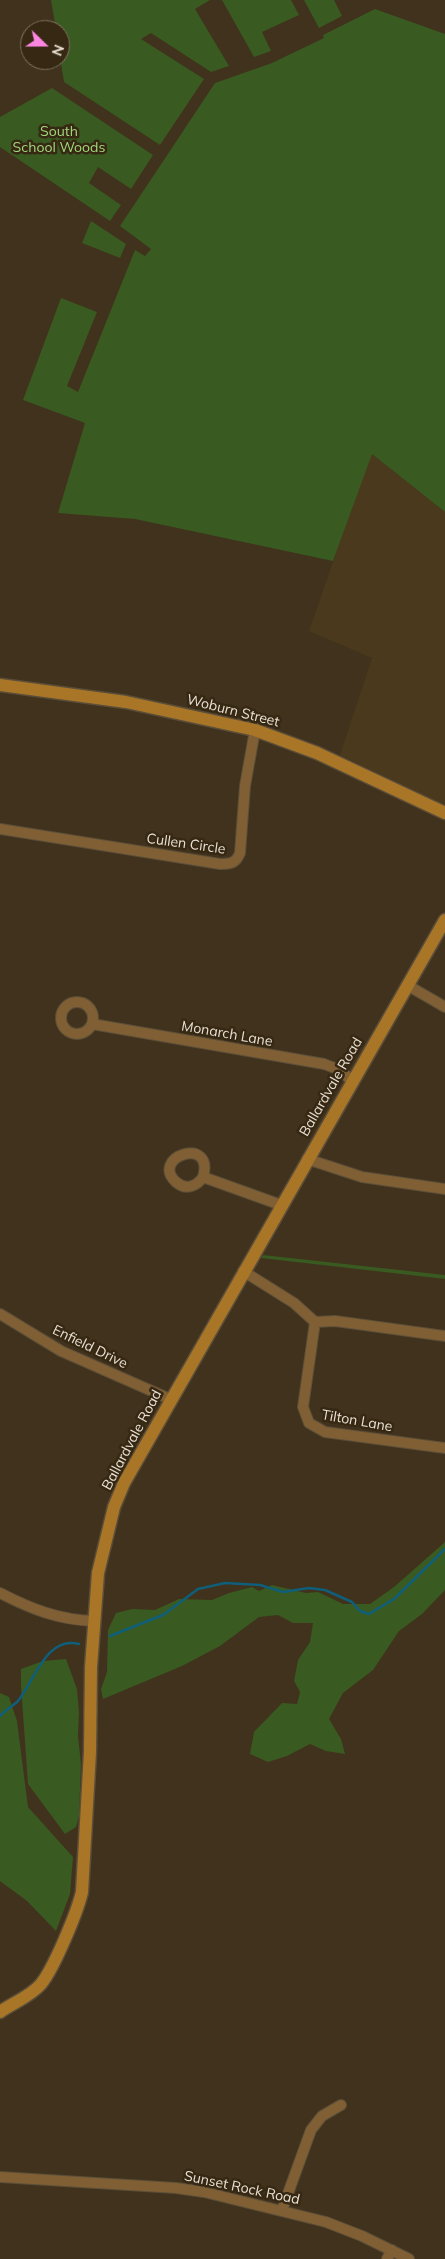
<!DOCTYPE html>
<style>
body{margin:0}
#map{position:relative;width:445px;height:2259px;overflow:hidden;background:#40321c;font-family:Mulish,sans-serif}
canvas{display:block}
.north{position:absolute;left:20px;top:20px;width:50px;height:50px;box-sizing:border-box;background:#362812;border:1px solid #7e725f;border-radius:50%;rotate:112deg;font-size:14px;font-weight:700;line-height:20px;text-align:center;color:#e9e0d3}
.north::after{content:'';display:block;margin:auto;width:18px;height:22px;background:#fd86e2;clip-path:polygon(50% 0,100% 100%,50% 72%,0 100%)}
</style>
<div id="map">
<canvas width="445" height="2259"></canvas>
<div class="north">N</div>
</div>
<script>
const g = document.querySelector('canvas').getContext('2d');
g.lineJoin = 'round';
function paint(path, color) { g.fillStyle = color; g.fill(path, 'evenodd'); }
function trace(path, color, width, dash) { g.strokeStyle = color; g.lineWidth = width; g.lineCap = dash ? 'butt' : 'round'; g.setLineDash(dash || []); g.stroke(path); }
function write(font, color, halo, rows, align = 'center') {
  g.font = font + ' Mulish,sans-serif'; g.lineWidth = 5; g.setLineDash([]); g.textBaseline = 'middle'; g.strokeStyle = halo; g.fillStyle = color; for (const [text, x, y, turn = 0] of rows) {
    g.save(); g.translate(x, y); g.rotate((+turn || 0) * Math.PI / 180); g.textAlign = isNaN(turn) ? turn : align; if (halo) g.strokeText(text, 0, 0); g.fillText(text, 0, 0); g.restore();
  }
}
paint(new Path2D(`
 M371,453L445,512V805L340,755L372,658L309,631Z`), '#4b391d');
paint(new Path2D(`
 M51,0H210L195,9L229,66L211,72L151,33L141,39L204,79L160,145L64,82L60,57V30H56Z
 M222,0H291L299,15L262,32L271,51L254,57Z
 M304,0H334L342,16L319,28Z
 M375,9L445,34V512L372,454L333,561L135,519L58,513L85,423L23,400L61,298L97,312L67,386L78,392L135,250L145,256L151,249L120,226L215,83L272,63L324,38L323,35Z
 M52,88L153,155L131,189L98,167L89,183L121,205L110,221L0,147V117Z
 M91,221L126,244L120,258L82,243Z
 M263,1255L445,1275V1279L261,1258Z
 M445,1542V1590L422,1614L399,1631L373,1670L343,1693L329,1719L341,1739L345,1754L326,1751L310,1744L287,1756L268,1762L250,1754L254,1732L282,1703L297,1704L300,1692L294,1681L298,1660L310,1642L313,1623H293L278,1615L259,1617L220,1646L182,1666L103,1699L101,1689L107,1672L108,1630L116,1613L132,1609L155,1610L179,1599L212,1600L229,1593L252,1587L259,1591L272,1585L306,1593L318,1592L343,1604H370L394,1587Z
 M66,1659L77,1689L79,1712L78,1736L81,1764L79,1816L76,1827L65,1834L28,1784L21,1686V1669L43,1661Z
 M0,1693L9,1697L17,1721L28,1807L73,1857L70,1894L56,1931L27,1901L0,1881Z`), '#395a20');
trace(new Path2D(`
 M110,1636L163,1615L198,1589L225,1583L260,1585L283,1592L309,1588L325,1590L352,1602L360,1611L369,1614L394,1599L445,1549
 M0,1716C5,1710 13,1706 18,1701C34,1682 46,1635 79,1644`), '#0f5e7a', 2.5);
const street = new Path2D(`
 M0,829L220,864C231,864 236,863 240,853L245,786L255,730
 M407,985L445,1007
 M61 1018a16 16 0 1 1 32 0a16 16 0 1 1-32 0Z
 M92,1024L324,1064L340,1070L352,1081
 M307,1159L362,1177L445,1189
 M203,1177C215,1135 149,1157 176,1182C186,1191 197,1186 203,1177L281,1205
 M243,1271L294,1303L315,1322
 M0,1314L61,1351L170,1399
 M315,1322L303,1407L309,1423L325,1432L445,1448
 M315,1322L335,1321L445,1336
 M0,1593C31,1609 59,1620 94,1621
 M0,2177L176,2188L204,2192L326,2222L362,2236L409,2259
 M282,2210L311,2130L322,2116L341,2105
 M387,2259L392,2250`);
const secondary = new Path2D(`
 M0,685L126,702L255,730L317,753L445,813
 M0,2012C13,2003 31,1996 41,1984C54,1968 77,1913 82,1892L90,1752L91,1667L98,1573L114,1507L124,1483L445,920`);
trace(street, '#5b4e39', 12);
trace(secondary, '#5b4e39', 15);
trace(street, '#7f5f33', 10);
trace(secondary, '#a97627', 12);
write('14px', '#a1d97d', '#362812', [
 ["South",59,132],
 ["School Woods",59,148]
]);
write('14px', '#e9e0d3', '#362812', [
 ["Woburn Street",233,711,14],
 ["Cullen Circle",186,844,8],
 ["Monarch Lane",227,1034,10],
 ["Ballardvale Road",331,1087,-60],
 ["Enfield Drive",90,1347,26],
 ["Tilton Lane",357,1421,10],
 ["Ballardvale Road",132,1440,-62],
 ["Sunset Rock Road",242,2188,12]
]);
</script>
